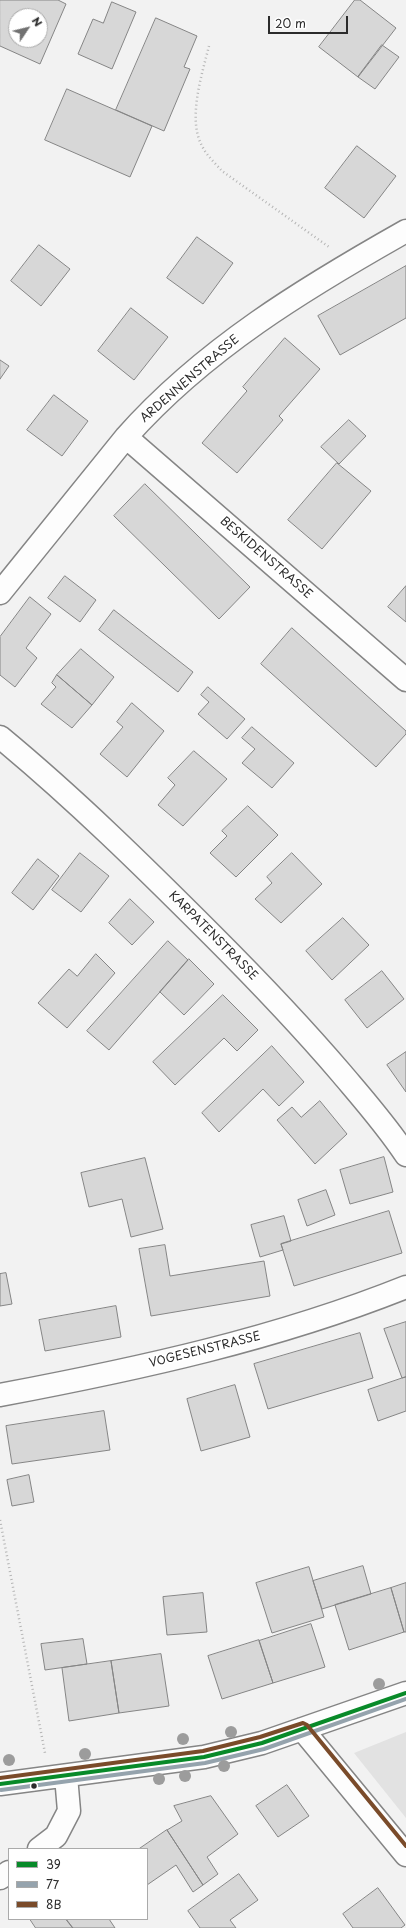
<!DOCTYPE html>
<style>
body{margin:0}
#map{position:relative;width:406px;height:1928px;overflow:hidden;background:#f2f2f2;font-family:"Playpen Sans",sans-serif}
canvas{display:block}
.legend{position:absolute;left:8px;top:1848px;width:140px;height:72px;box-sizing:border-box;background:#fff;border:1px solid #aaa;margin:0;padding:5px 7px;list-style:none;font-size:12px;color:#2b2b2b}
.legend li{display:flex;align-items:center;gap:8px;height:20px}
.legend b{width:20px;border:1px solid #aaa}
.north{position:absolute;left:8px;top:8px;width:40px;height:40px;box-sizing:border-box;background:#fff;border:1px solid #aaa;border-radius:50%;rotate:55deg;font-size:11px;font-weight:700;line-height:16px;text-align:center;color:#2b2b2b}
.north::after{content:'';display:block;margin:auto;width:14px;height:18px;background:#717171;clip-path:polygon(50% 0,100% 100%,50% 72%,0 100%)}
.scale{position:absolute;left:268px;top:16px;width:80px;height:18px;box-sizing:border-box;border:2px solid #2b2b2b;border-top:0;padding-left:5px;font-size:12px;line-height:14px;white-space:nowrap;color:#2b2b2b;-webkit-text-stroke:3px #fff;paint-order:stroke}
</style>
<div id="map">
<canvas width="406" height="1928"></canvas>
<ul class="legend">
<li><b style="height:5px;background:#088a29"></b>39</li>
<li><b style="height:5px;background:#95a3ad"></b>77</li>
<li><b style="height:5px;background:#7a4b2a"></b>8B</li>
</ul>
<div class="north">N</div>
<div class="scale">20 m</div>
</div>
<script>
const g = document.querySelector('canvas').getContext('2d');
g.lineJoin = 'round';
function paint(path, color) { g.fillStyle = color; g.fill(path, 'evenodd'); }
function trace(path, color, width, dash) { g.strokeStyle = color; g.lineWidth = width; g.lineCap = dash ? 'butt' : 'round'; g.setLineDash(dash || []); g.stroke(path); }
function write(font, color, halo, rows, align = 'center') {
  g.font = font + ' "Playpen Sans",sans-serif'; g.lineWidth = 3.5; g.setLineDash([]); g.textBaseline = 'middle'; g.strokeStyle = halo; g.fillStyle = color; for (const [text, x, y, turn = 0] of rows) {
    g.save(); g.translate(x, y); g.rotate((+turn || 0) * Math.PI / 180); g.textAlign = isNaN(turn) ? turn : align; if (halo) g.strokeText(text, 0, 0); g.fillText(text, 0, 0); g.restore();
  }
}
paint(new Path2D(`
 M406,1732V1818L354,1753Z`), '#e2e2e2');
const building = new Path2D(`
 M0,0H58L66,4L40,64L0,46ZM16,16H40V40H16Z
 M355,0H360L396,28L358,77L319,47Z
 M112,2L136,12L112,69L78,54L93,19L103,23Z
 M156,18L197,36L184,67L190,69L164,131L116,110Z
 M382,45L399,57L375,89L358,77Z
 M67,89L152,126L130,177L45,140Z
 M357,146L396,176L364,218L325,188Z
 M197,237L233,263L203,304L167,278Z
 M39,245L70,269L41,306L11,281Z
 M406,266V318L340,355L318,316Z
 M131,308L168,337L134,380L98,351Z
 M285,338L320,369L279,416L283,420L237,473L202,443L247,391L243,387Z
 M0,360L9,366L0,379Z
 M54,395L88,421L62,456L27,430Z
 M349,420L366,436L339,464L321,447Z
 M337,463L371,491L322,549L288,520Z
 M145,484L250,587L219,619L114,516Z
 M65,576L96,600L80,622L48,598Z
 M406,586V622L388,607Z
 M30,597L51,614L26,648L37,658L15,687L0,675V637Z
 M114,610L193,672L178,692L99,630Z
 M292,628L406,731V734L376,767L261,664Z
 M81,649L114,677L92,705L57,675Z
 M57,675L92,705L72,728L41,704L56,687L52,683Z
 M208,687L245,719L227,739L198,714L209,702L201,695Z
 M132,703L164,731L127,777L100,754L123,727L117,722Z
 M252,727L294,763L272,788L242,763L255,749L242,738Z
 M194,751L227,779L183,826L158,805L175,785L168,778Z
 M248,806L278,835L236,877L210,853L227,836L222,831Z
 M80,853L109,876L81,912L52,890Z
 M292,853L322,884L281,923L255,899L272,883L267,877Z
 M38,859L59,876L33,910L12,893Z
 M130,899L154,922L132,945L109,923Z
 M343,918L369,945L332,980L306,951Z
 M168,941L188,960L109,1050L87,1031Z
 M96,954L115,973L67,1028L38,1003L69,969L77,976Z
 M189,959L214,984L184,1015L160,992Z
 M382,971L404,999L367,1028L345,1000Z
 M223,995L258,1030L237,1051L224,1038L175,1085L153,1062Z
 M272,1046L304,1082L279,1106L263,1089L219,1132L202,1113Z
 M406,1052V1092L387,1065Z
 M320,1101L347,1134L315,1164L277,1120L292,1107L301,1117Z
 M384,1157L393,1192L350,1204L340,1170Z
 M145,1158L163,1229L131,1237L122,1199L89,1207L81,1173Z
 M326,1190L335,1215L307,1226L298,1200Z
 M389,1211L402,1253L294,1286L281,1244Z
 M284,1216L291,1241L281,1244L283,1250L260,1257L251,1225Z
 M165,1245L170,1276L264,1261L270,1296L151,1316L139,1249Z
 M6,1273L12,1304L0,1306V1274Z
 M116,1306L121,1337L45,1351L39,1320Z
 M406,1322V1377L402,1378L384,1329Z
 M360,1333L373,1378L268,1409L254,1364Z
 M406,1377V1411L378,1421L368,1390Z
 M235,1385L250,1437L201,1451L187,1399Z
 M104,1411L110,1450L12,1464L6,1426Z
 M29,1475L34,1502L12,1506L7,1480Z
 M363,1566L371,1594L322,1609L313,1581Z
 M309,1567L324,1617L272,1633L256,1583Z
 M406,1583V1632H404L391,1588Z
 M391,1588L404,1632L349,1650L335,1605Z
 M203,1593L207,1632L167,1635L163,1597Z
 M311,1624L325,1667L273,1683L259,1641Z
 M83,1639L87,1664L45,1670L41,1644Z
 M259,1640L273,1683L222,1699L208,1656Z
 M161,1654L169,1706L119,1713L111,1661Z
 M111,1661L119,1713L69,1721L62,1668Z
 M287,1785L309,1816L278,1837L256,1806Z
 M211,1796L238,1834L207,1857L218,1874L203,1885L167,1830L182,1821L174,1806Z
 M167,1830L203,1885L193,1892L176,1865L147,1885V1849H139Z
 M239,1874L258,1900L230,1920L236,1928H200L188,1911Z
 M378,1888L405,1925L401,1928H353L343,1914Z
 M30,1919H66L73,1928H36Z
 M66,1919H109L115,1928H73Z`);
paint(building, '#d7d7d7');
trace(building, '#858585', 1);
const minor = new Path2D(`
 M126,437L406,680
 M0,593L126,437C204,349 305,288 406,231
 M0,737C75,799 144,867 212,935C257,980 301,1026 342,1074C364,1100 387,1126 406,1155
 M0,1395C138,1369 276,1339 406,1287
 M302,1729L406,1855
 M0,1784L204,1757L262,1743L406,1693
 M39,1849L56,1836L69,1811L66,1776
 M0,1878L9,1872`);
trace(minor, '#858585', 25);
trace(new Path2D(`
 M209,46C202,74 188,117 201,144C206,155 215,163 222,171L329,247
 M0,1520L45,1753`), '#b5b5b5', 2.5, [1, 3]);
trace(minor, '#fdfdfd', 22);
trace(new Path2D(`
 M0,1784L204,1757L262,1743L406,1693`), '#088a29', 4);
trace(new Path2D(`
 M1,1790L205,1763L264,1749L406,1699`), '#95a3ad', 4);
trace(new Path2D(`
 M0,1778L203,1751L260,1737L303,1723L307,1725L406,1846`), '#7a4b2a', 4);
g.fillStyle = '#9c9c9c';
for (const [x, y] of [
 [379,1684],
 [231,1732],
 [183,1739],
 [85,1754],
 [9,1760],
 [224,1766],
 [185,1776],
 [159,1779]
]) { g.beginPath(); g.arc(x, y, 6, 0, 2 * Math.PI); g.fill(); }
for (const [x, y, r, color] of [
 [34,1786,3.5,"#2b2b2b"]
]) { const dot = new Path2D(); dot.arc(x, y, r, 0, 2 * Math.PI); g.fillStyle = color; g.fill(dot); trace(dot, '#fff', 1.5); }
write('12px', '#2b2b2b', '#fff', [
 ["ARDENNENSTRASSE",190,379,-41],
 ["BESKIDENSTRASSE",266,558,41],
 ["KARPATENSTRASSE",213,936,45],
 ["VOGESENSTRASSE",205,1350,-14]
]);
</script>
